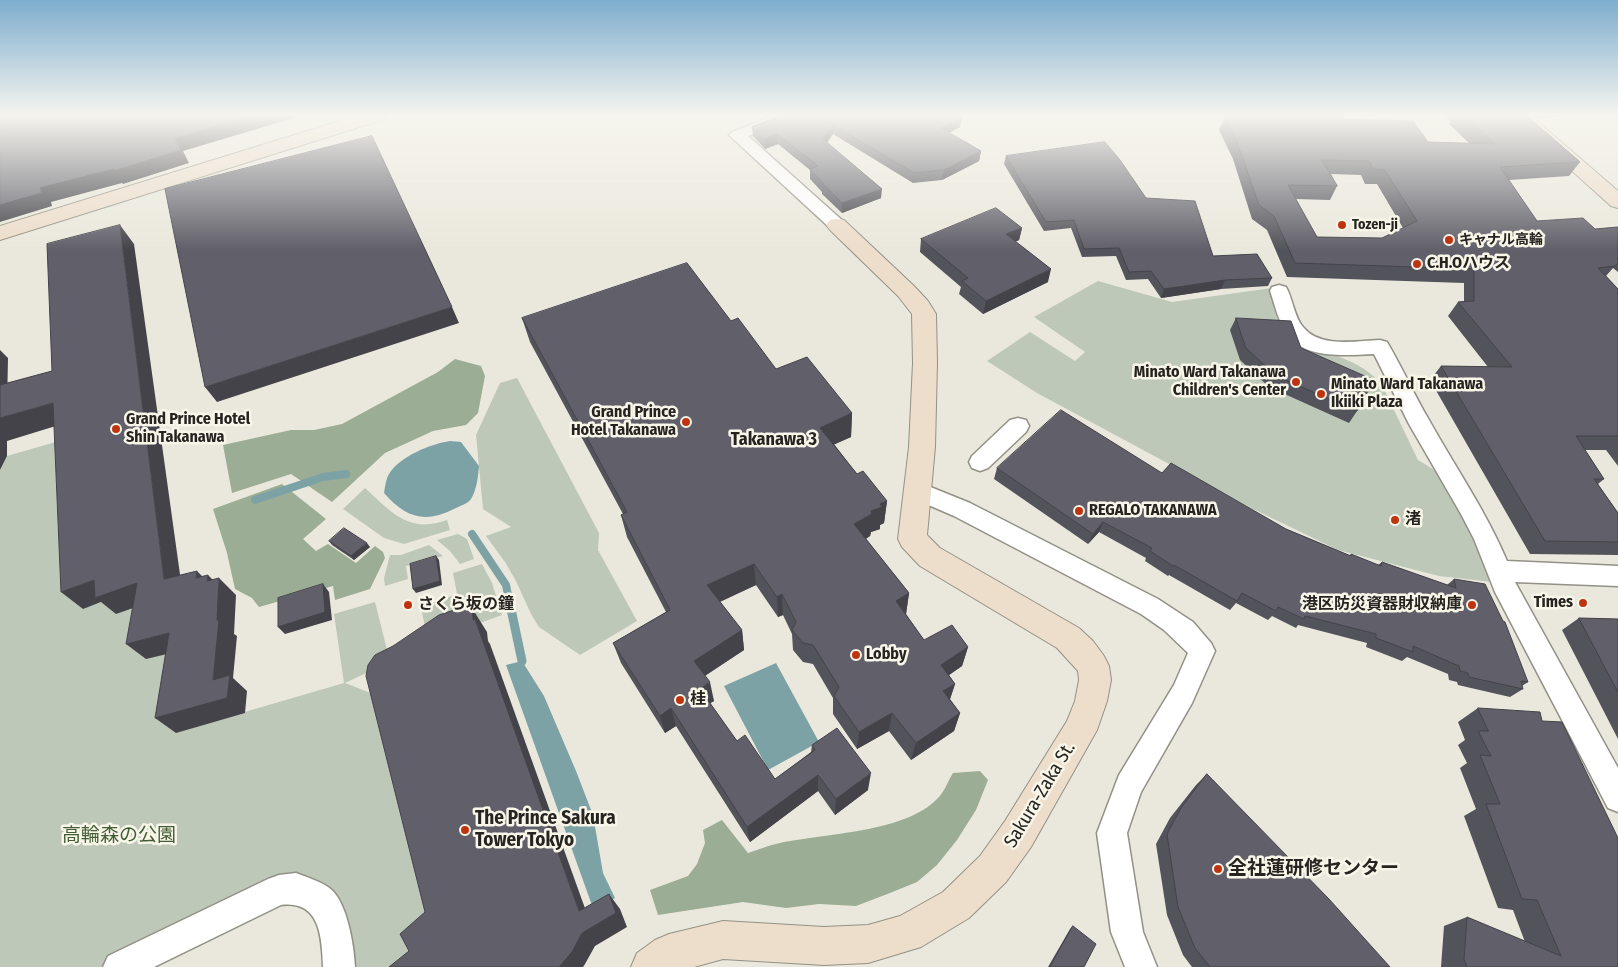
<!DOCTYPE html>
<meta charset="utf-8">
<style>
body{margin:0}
canvas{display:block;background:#eae8dc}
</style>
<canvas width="1618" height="967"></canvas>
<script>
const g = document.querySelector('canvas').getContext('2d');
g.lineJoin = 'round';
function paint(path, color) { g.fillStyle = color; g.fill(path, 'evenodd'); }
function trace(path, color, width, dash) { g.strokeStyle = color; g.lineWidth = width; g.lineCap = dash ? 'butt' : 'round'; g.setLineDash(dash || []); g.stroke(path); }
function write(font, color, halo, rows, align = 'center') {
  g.font = font + ' "Fira Sans Condensed","Noto Sans JP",sans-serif'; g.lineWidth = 5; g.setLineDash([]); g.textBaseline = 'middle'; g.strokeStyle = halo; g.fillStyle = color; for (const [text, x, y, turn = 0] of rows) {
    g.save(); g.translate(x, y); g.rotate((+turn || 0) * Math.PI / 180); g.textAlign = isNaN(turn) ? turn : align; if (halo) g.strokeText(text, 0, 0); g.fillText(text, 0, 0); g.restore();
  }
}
paint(new Path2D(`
 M1098,281L1172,302L1272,288L1297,342C1325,353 1363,360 1382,385L1418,460L1436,471L1466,519L1492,582L1439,576L1338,550L1251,508L1037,393L987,361L1030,332L1075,361L1085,352L1034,317Z
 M517,378L599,533L598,550L637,621L580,655L539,627L531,614L516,581L505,562L486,536L511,527L483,509L476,435L500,383Z
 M73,437L83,608L115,598L135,608L188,649L176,732L344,683L334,614L375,602L390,662L345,683L386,699L445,926L427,967H339L338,949L296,888L120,967H0V470L7,456Z
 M365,488C391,512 409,534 447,520L450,530L404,544L384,538L343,509Z
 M458,534L467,539L474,559L460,564L450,551L437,540Z
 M429,545L443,556L406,566L408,579L385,586L384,578L390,555H401Z
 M482,564L492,583L502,615L428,642L421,607L457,594L453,573Z`), '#bdc8b8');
paint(new Path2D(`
 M455,359L481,366L485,376L478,413L466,425L433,431L385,453L332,502L291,474L232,493L223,445L291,430H314L342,424L438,372Z
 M282,484L326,519L303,539L316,551L328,544L356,563L375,546L383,552L385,558L370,589L335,600L333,586L259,607L252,598L235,589L227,553L213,509Z
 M980,771L988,780L976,810L957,840L937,865L917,882L890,893L856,906L819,904L786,908L743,902L658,915L650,890L688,876L697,864L705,843L703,830L722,820L748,853C758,850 769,845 780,843C825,833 904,833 937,799C944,793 948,781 953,773Z`), '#9bad94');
paint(new Path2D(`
 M450,441L461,442L479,466C478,477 477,489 471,499C468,504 459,506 454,509C424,524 405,517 384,493C385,487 386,479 389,474C400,456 431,444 450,441Z
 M522,661L544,696L576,771L593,815L603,873L615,898L594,911L506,665Z
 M776,663L819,742L768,770L724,686Z`), '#7da2a6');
trace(new Path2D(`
 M255,500L323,477L346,474
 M472,534L506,585L511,610`), '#7da2a6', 8);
trace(new Path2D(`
 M511,609L522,661`), '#7da2a6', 9);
const street = new Path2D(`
 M776,115H798L795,118L748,136L843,221L846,225L843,229L837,230L831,229L729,135L732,132Z
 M1279,285L1286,287L1288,291C1293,302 1295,318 1303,327C1319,348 1356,341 1380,340L1387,342C1402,367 1414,395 1429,420C1455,467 1486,511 1507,561L1618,566V586L1515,582L1618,768V812L1608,808L1495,592L1474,539L1461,514L1409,424L1374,354C1347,355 1305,360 1287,334C1278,321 1275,305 1270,291L1272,287Z
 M1018,418L1026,420L1029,426L1026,432L988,468L980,471L972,468L969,462L972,456L1010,420Z
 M918,482L970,503L1158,599L1193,622L1211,643L1215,651L1192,703L1141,792L1127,833L1143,932L1157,967H1125L1111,932L1097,833L1119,775L1174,685L1188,653L1164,630L1141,614L954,516L910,497L907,491L910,485Z
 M296,873C306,877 319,881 328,887C347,899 354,946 355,967H323C322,937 320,900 281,905L154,967H103L108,956L268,879L279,875Z`);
const secondary = new Path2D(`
 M359,115H387L385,119L0,240V226Z
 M1510,115H1530L1618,191V208L1611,206Z
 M837,219L844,220L914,286L928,301L936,314L937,363L935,447L927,535L940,548L1079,628L1093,641L1104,656L1109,666L1111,680L1107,701L1097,730L1031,847L1006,882L969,918L921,947L868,963L824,965L723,959L694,967H631L637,953L655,940L669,934L723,921L824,927L868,925L900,916L943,892L980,856L1005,821L1067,721L1075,701L1079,680L1078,671L1057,648L920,566L902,547L898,539L909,447L913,363L912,314L898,296L830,230L826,225L830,220Z`);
trace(street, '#939186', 3);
trace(secondary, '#939186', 2);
paint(street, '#fff');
paint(secondary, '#edddcb');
paint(new Path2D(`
 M782,115L960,127L949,133L981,151L979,161L942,180L913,183L833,134L827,143L881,198L842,213L822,194V192L810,179V170L778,144L765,149L753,136L752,127Z
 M1444,115H1526L1580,162L1569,176L1509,180L1537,221L1595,229L1618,227V272L1613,268L1606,276L1618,289V466L1606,450H1585L1604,479L1598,484L1618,513V555L1530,554L1430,380L1441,366L1488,367L1448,316L1458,302L1464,301V283L1287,277L1267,230L1252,219L1233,159L1219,130L1225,116L1344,119L1428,142L1470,144L1449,124L1451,122ZM1331,174L1361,175L1365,184H1377L1403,228L1382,238L1317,237L1296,199L1330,200L1337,186Z
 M1533,115H1592L1537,118Z
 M1006,156L1146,198L1213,256L1272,278L1268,286L1221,289L1161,298L1148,279L1126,280L1116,256L1082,257L1071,228L1044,231L1004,164Z
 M1022,228L1019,240L1015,242L1048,282L983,314L959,294L961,287L920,252L921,239Z
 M522,318L731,321L776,369L852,413L851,437L834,444L857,474L887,501L884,523L880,525V529L871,532L870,536L866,539L909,593L906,614L924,640L968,647L962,666L949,675L955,684L950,699L960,713L954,731L911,760L889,731L857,749L833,714V698L813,664L803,662L793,650L792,634L783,615L778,617L756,585L720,602L742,630L744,650L705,676L714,701L710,703L737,741L775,779L811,752L812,745L868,790L835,815L818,791L750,842L676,726L665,733L621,663L613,643L666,612L627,537L621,515L623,514L530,342Z
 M1236,318L1357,411L1349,423L1269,387L1240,360L1230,330Z
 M997,468L1162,473L1286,529L1350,556L1351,554L1378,565L1382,562L1447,585L1454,579L1528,682L1522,686L1523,689L1510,697L1458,685L1457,682L1449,680L1448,674L1407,657L1402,661L1366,647L1367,643L1298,625L1296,628L1272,616L1268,620L1236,603L1230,610L1169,575L1168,576L1145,561L1146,558L1099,532L1088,544L994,479Z
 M329,541L370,547L354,560L332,545Z
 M1579,618L1618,619V739L1562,630Z
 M1478,708L1618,967H1441L1444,926L1467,917L1525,942L1513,910L1498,908L1464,816L1476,809L1460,768L1467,763L1458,745L1465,740L1458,722Z
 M1207,774L1390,967H1192L1183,955L1167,915L1156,844L1170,818L1196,785Z
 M1073,926L1084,967H1048L1070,929Z`), '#53535b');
paint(new Path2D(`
 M253,115H304L183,151L189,163L123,184L122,183L51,202L52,206L0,222V205L40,188L175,138Z
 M962,118L960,127L940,138L941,128Z
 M833,125V134L822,149L823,139Z
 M777,134L778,144L765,149V139Z
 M981,151L979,161L942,180L944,170Z
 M882,189L881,198L842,213V203Z
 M120,225L134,244L183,596L164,579Z
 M1022,228L1019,240L1003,247L1006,234Z
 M1051,269L1048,282L983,314L986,301Z
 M1225,280L1221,289L1161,298L1164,289Z
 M452,307L459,323L217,402L205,387Z
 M0,350L8,358L7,407L0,400Z
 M53,403L72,421L7,441V456L0,470V418Z
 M852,413L851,437L820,451V428Z
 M887,501L884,523L880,525V529L871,532L870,536L852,546L854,524L880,504Z
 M1103,522L1099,532L1088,544L1093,534Z
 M367,543L370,547L354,560L351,556Z
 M436,556L439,560L442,585L416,593L413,589Z
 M754,564L756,585L710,606L707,585Z
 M197,571L207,581L208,575L219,586V578L236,595L234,634L237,636L233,678L247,691L245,713L176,733L155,718L213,680L217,620L196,578Z
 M94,580L137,583L156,600L116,614L101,602L83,609L61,592Z
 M323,584L329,592L332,620L285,634L278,627Z
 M909,593L906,614L896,601Z
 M782,594L783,615L778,617L777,597Z
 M472,608L487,632L488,641L490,644L591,925L579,911L473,620Z
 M742,630L744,650L698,680L694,661Z
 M169,633L188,649L146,659L126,644Z
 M968,647L962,666L936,684L941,665Z
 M710,682L714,701L704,707L700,689Z
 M955,684L949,702L943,691Z
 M671,708L676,726L665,733L660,716Z
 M892,713L889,731L857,749L859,732Z
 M960,713L954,731L911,760L916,743Z
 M871,773L868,790L835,815L836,799Z
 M818,775V791L750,842L747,827Z
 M609,894L620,909L627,927L595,946L585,964L583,967H559Z`), '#44434a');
const building = new Path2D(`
 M0,115H253L175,138L181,150L114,171V169L40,188L42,193L0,205Z
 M782,115H957L962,118L941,128L981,151L944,170L914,173L833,125L823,139L882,189L842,203L823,184H824L810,169L818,166L777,134L765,139L752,127Z
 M1234,115H1342L1344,119L1413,121L1428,142L1495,144L1463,115H1526L1580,162L1500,167L1537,221L1583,218L1595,229L1618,227V263L1615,266L1598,268L1618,289V436H1576L1604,479H1594L1618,513V542L1545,541L1441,366L1512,367L1458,302L1474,301V269L1295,263L1274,216L1259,205L1238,145L1225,116ZM1322,160L1369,161L1373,169L1385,170L1417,221L1382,238L1317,237L1288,185L1337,186Z
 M372,136L452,307L205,387L165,189Z
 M1105,142L1120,160L1146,198L1195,201L1213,256L1257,254L1272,278L1225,280L1164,289L1151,271L1129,272L1119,248L1084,249L1074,220L1046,222L1006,156Z
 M996,208L1022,228L1006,234L1051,269L986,301L962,281L968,278L921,239Z
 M120,225L164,579L197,571L196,578L208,575L207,581L219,578L217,620H219L213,680L230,675L227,698L155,718L169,633L126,644L137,583L95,598L94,580L61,592L53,403L0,418V385L52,371L47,244Z
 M687,263L731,321L738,318L776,369L807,357L852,413L820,428L857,474L863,471L887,501L880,504L882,507L871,511L872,514L854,524L909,593L896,601L924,640L952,625L968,647L941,665L955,684L943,691L960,713L916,743L892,713L859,732L834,696L839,687L813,645L803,643L792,630L796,622L782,594L777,597L754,564L707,585L742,630L694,661L710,682L700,689L737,741L745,735L775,779L815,750L812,745L837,728L871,773L836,799L818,775L747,827L671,708L660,716L613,643L670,610L621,515L627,512L522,318Z
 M1236,318L1291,321L1301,348L1374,380L1357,411L1276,376L1246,348Z
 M1061,410L1162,473L1171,463L1286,529L1351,556V554L1381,566L1382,562L1456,588L1454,579L1485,584L1503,621L1505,622L1528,682L1521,681L1523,689L1469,677L1468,673L1460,671L1459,666L1413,646V652L1376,638V634L1305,616L1304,619L1278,607L1276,611L1242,593L1237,601L1174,565L1173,566L1150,551L1152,548L1103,522L1093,534L997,468Z
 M344,528L367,543L351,556L329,541Z
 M436,556L440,581L413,589L410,564Z
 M323,584L325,612L278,627V598Z
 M472,608L473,620L475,619L579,911L609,894L616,913L582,933L572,952L559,967H389L409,951L400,934L425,912L366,676L368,665L375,655L393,646L439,615L457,609Z
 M1579,618L1618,619V692Z
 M1478,708L1540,712L1542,721L1562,722L1618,838V967H1467L1464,959L1467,917L1561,956L1537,900L1522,899L1486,804H1500L1480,755L1491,756L1478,731H1488Z
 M1207,774L1329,899L1390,967H1210L1195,948L1178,907L1167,834L1181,808Z
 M1073,926L1096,944L1084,967H1050Z`);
paint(building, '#61606a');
trace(building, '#44434a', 1);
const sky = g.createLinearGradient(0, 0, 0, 250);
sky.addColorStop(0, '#7dadce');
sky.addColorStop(0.46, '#f6f5ef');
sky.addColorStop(1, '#f6f5ef00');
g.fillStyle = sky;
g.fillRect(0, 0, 1618, 250);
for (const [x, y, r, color] of [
 [1342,225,5,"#be3411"],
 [1449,240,5,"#be3411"],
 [1417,264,5,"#be3411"],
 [1296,382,5,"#be3411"],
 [1321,394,5,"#be3411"],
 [686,422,5,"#be3411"],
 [116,429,5,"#be3411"],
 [1079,511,5,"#be3411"],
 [1395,520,5,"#be3411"],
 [1583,603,5,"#be3411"],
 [408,605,5,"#be3411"],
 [1472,605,5,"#be3411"],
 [856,655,5,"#be3411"],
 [680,700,5,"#be3411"],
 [465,830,5,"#be3411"],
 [1218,869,5,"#be3411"]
]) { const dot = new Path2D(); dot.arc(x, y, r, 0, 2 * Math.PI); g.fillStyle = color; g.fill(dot); trace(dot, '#f8f5e9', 2); }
write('bold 14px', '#252420', '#f8f5e9', [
 ["Tozen-ji",1352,225],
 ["キャナル高輪",1459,240]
], 'left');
write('bold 16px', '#252420', '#f8f5e9', [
 ["C.H.Oハウス",1427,264],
 ["Minato Ward Takanawa",1286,373,"right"],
 ["Children's Center",1286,391,"right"],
 ["Minato Ward Takanawa",1331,385],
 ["Ikiiki Plaza",1331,403],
 ["Grand Prince",676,413,"right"],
 ["Hotel Takanawa",676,431,"right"],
 ["Grand Prince Hotel",126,420],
 ["Shin Takanawa",126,438],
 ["REGALO TAKANAWA",1089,511],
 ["渚",1405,520],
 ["Times",1573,603,"right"],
 ["さくら坂の鐘",418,605],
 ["港区防災資器財収納庫",1462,605,"right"],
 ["Lobby",866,655],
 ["桂",690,700]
], 'left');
write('bold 18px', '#252420', '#f8f5e9', [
 ["Takanawa 3",774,440]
]);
write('19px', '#252420', '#f8f5e9', [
 ["Sakura-Zaka St.",1040,795,-59]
]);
write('bold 19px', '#252420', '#f8f5e9', [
 ["The Prince Sakura",475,819],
 ["Tower Tokyo",475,841],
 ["全社蓮研修センター",1228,869]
], 'left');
write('19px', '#425d35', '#f8f5e9', [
 ["高輪森の公園",119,836]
]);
</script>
